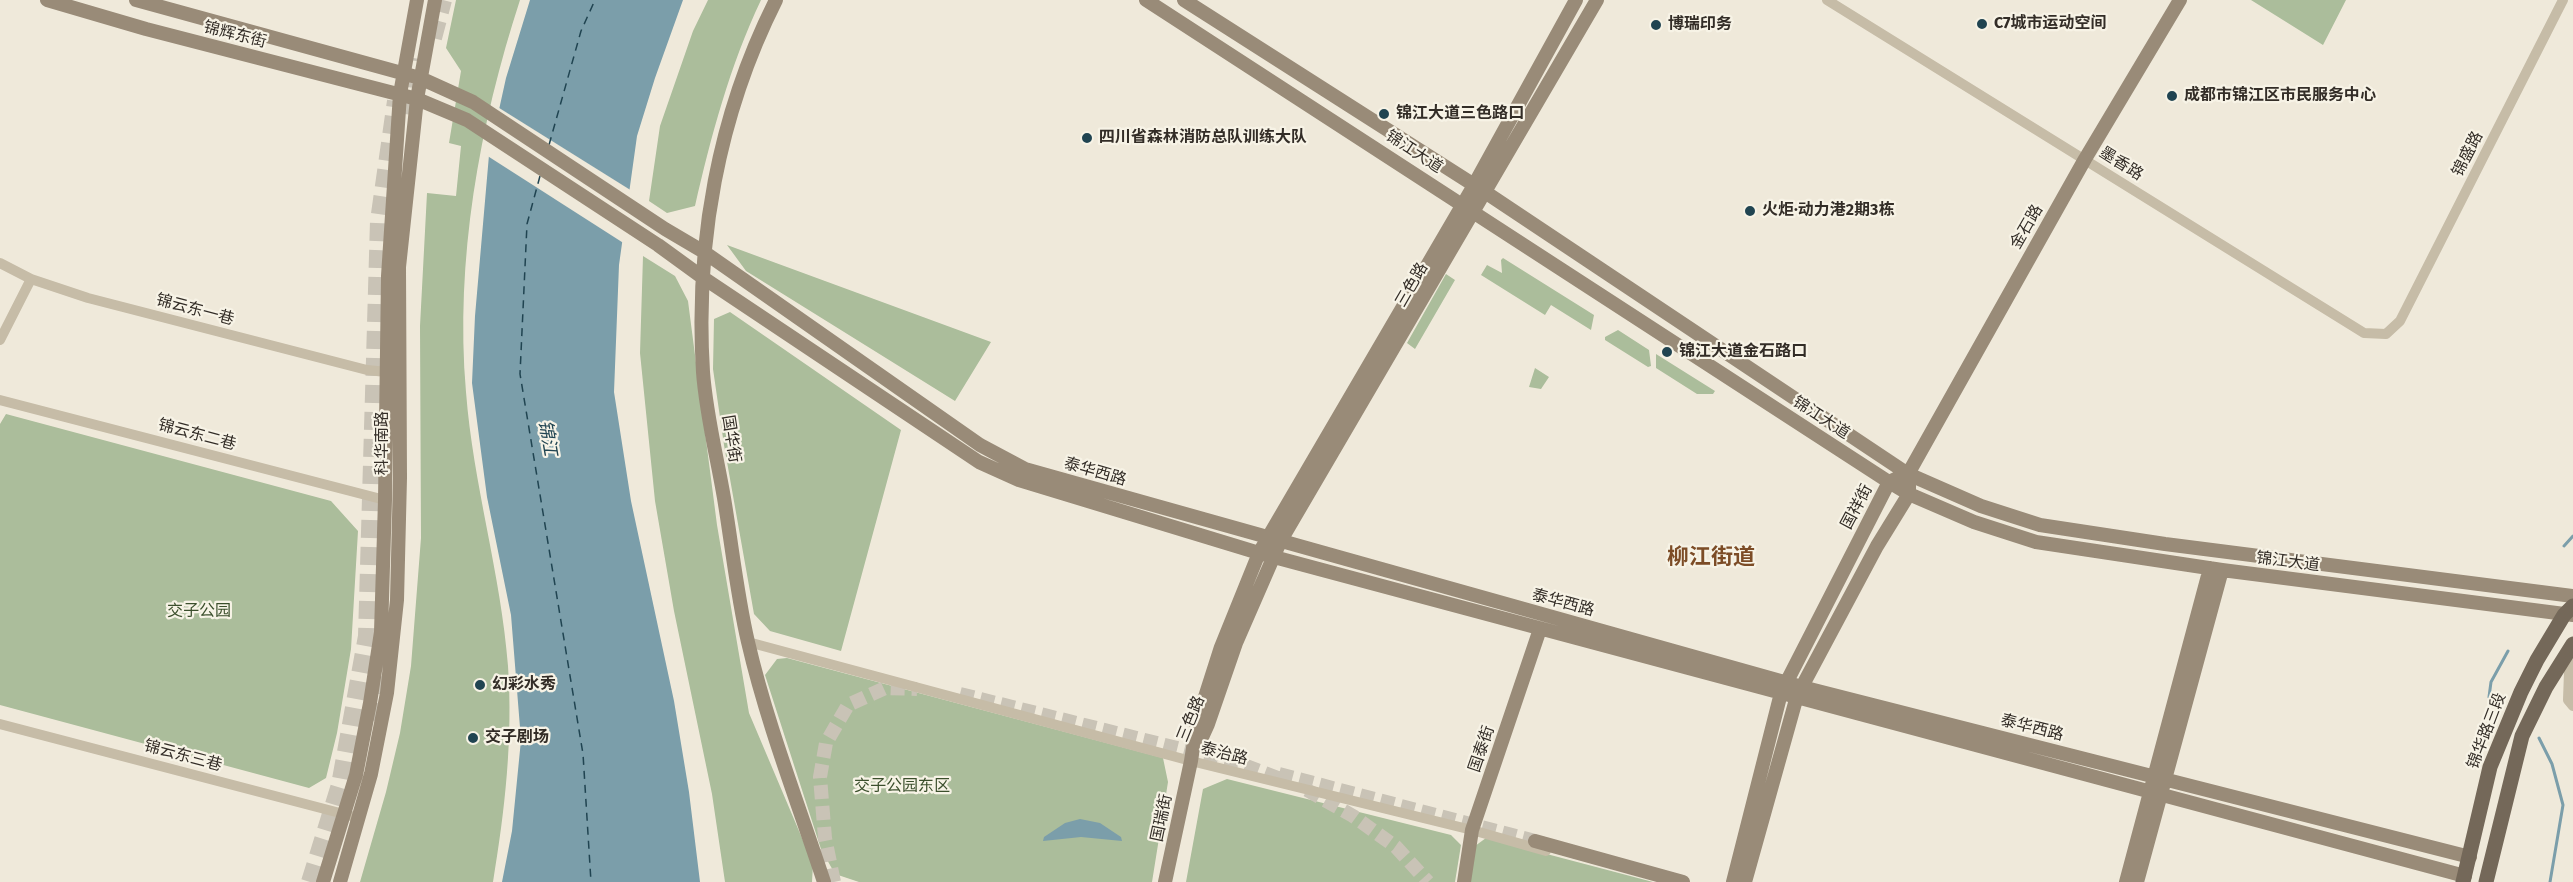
<!DOCTYPE html>
<meta charset="utf-8">
<style>
body{margin:0}
canvas{display:block;background:#efe9da}
</style>
<canvas width="2573" height="882"></canvas>
<script>
const g = document.querySelector('canvas').getContext('2d');
g.lineJoin = 'round';
function paint(path, color) { g.fillStyle = color; g.fill(path, 'evenodd'); }
function trace(path, color, width, dash) { g.strokeStyle = color; g.lineWidth = width; g.lineCap = dash ? 'butt' : 'round'; g.setLineDash(dash || []); g.stroke(path); }
function write(font, color, halo, rows, align = 'center') {
  g.font = font + ' "Fira Sans","Noto Sans SC",sans-serif'; g.lineWidth = 4.5; g.setLineDash([]); g.textBaseline = 'middle'; g.strokeStyle = halo; g.fillStyle = color; for (const [text, x, y, turn = 0] of rows) {
    g.save(); g.translate(x, y); g.rotate((+turn || 0) * Math.PI / 180); g.textAlign = isNaN(turn) ? turn : align; if (halo) g.strokeText(text, 0, 0); g.fillText(text, 0, 0); g.restore();
  }
}
paint(new Path2D(`
 M456,0H520C479,126 455,260 466,392C473,484 501,574 508,666C513,739 505,810 493,882H360L386,792L400,733L411,666L421,538L420,326L427,193L456,196L461,146L449,143L461,71L446,48Z
 M708,0H761C730,65 711,136 695,206L667,213L649,201L660,126L693,31Z
 M2251,0H2346L2323,45Z
 M727,245L991,342L955,401L746,271Z
 M643,256L675,276L688,301L717,525L749,713L813,864L812,882H725L712,794L674,611L655,501L640,353Z
 M1503,258L1594,315L1591,330L1551,305L1545,315L1481,275L1487,265L1502,273L1501,260Z
 M1446,274L1455,280L1415,349L1407,343Z
 M730,312L901,430L841,651L770,631L754,614L724,445L713,369L714,319Z
 M1618,330L1649,350L1651,366L1648,367L1605,340V337Z
 M1656,354L1715,391L1713,394H1697L1656,368Z
 M1535,368L1549,377L1541,389L1529,387Z
 M6,414L331,501L358,531L351,649L337,733L326,778L309,788L0,705V424Z
 M787,658L1163,758L1168,782L1152,882H859L835,874L821,849L765,675L777,659Z
 M1227,779L1451,835L1461,845L1455,882H1186L1203,789Z
 M1486,838L1653,882H1468L1475,846Z`), '#abbd9b');
paint(new Path2D(`
 M530,0H683L655,78L637,136L619,265L614,392L631,501L674,701L689,792L700,882H502L512,831L521,740L511,615L487,497L472,383L475,316L489,155L506,78Z
 M1080,819L1100,823L1121,837L1122,841L1081,837L1043,841L1044,837L1065,823Z`), '#7b9eaa');
paint(new Path2D(`
 M496,106L632,191L625,244L486,155Z`), '#efe9da');
trace(new Path2D(`
 M2564,546L2573,536
 M2489,697L2491,682L2508,651
 M2539,738L2552,764L2563,805L2550,882`), '#7b9eaa', 3);
trace(new Path2D(`
 M549,145L581,31L595,0
 M540,176L527,224L520,374L583,754L591,882`), '#204451', 1.5, [8, 6]);
trace(new Path2D(`
 M960,694L1241,764L1286,781
 M1279,774L1535,841
 M1307,790L1353,816L1396,847L1428,882
 M834,882L825,838L820,777L826,743L848,705L885,688L917,689`), '#c9c3b6', 14, [14, 7]);
trace(new Path2D(`
 M433,38L443,0
 M405,114L413,58
 M376,721L386,638
 M310,882L340,785L367,636L379,221L396,101`), '#c9c3b6', 18, [18, 9]);
trace(new Path2D(`
 M1827,0L2364,333L2386,334L2400,321L2563,0
 M0,263L31,279L88,298L367,370L387,372
 M0,340L31,279
 M0,400L385,500
 M748,642L1191,761L1472,830L1546,851
 M2573,661L2569,672L2568,700L2573,706
 M0,724L359,818`), '#c6bca7', 10);
trace(new Path2D(`
 M47,0L146,29L417,99L467,120L658,245L702,277L979,462L1019,480L1259,553L2465,876
 M136,0L420,78L473,102L665,229L704,252L980,445L1025,469L1802,687L2470,857
 M776,0C718,115 695,244 703,372C706,414 717,457 724,498C732,546 737,595 748,642C767,724 798,803 824,882
 M1146,0L1889,482L1909,494L1974,522L2036,542L2222,570L2573,615
 M1184,0L1485,192L1908,474L1981,506L2040,525L2165,544L2573,596
 M1908,474L2085,159L2180,0
 M1198,746L1208,724L1236,643L1280,542L1597,0
 M1535,841L1683,882
 M323,882L356,775L370,703L381,632L385,500L388,276L400,94L417,0
 M340,882L371,774L387,693L397,600L400,478L399,267L417,99L435,0
 M1165,882L1191,761L1197,722L1221,647L1259,553L1473,187L1576,0
 M1464,882L1472,830L1540,629
 M1733,882L1781,693L1889,482L1898,478
 M1745,882L1797,696L1877,546L1909,494V485
 M2126,882L2210,568
 M2137,882L2222,570`), '#998b78', 14);
trace(new Path2D(`
 M2463,882L2490,767L2521,692L2537,660L2564,615L2573,606
 M2486,882L2522,736L2546,687L2573,644`), '#746859', 15);
for (const [x, y, r, color] of [
 [1982,24,6,"#204451"],
 [1656,25,6,"#204451"],
 [2172,96,6,"#204451"],
 [1384,114,6,"#204451"],
 [1087,138,6,"#204451"],
 [1750,211,6,"#204451"],
 [1667,352,6,"#204451"],
 [480,685,6,"#204451"],
 [473,738,6,"#204451"]
]) { const dot = new Path2D(); dot.arc(x, y, r, 0, 2 * Math.PI); g.fillStyle = color; g.fill(dot); trace(dot, '#f7f3e6', 2); }
write('bold 16px', '#332d27', '#f7f3e6', [
 ["C7城市运动空间",1994,24],
 ["博瑞印务",1668,25],
 ["成都市锦江区市民服务中心",2184,96],
 ["锦江大道三色路口",1396,114],
 ["四川省森林消防总队训练大队",1099,138],
 ["火炬·动力港2期3栋",1762,211],
 ["锦江大道金石路口",1679,352],
 ["幻彩水秀",492,685],
 ["交子剧场",485,738]
], 'left');
write('16px', '#332d27', '#f7f3e6', [
 ["锦辉东街",235,35,14],
 ["锦江大道",1414,152,33],
 ["锦盛路",2468,154,-63],
 ["墨香路",2121,164,32],
 ["金石路",2027,227,-60],
 ["三色路",1412,285,-60],
 ["锦云东一巷",195,310,15],
 ["锦江大道",1821,418,33],
 ["锦云东二巷",197,435,15],
 ["国华街",731,439,81],
 ["科华南路",383,443,-90],
 ["泰华西路",1095,472,16],
 ["国祥街",1857,507,-62],
 ["锦江大道",2288,562,7],
 ["泰华西路",1563,603,15],
 ["三色路",1191,719,-68],
 ["泰华西路",2032,728,14],
 ["锦华路三段",2487,731,-69],
 ["国泰街",1482,749,-71],
 ["泰治路",1224,754,14],
 ["锦云东三巷",183,756,15],
 ["国瑞街",1162,818,-78]
]);
write('16px', '#3b4f2c', '#f7f3e6', [
 ["交子公园",199,612],
 ["交子公园东区",902,787]
]);
write('italic 18px', '#204451', '#f7f3e6', [
 ["锦江",547,438,80]
]);
write('bold 22px', '#7c4c26', '#f7f3e6', [
 ["柳江街道",1711,558]
]);
</script>
